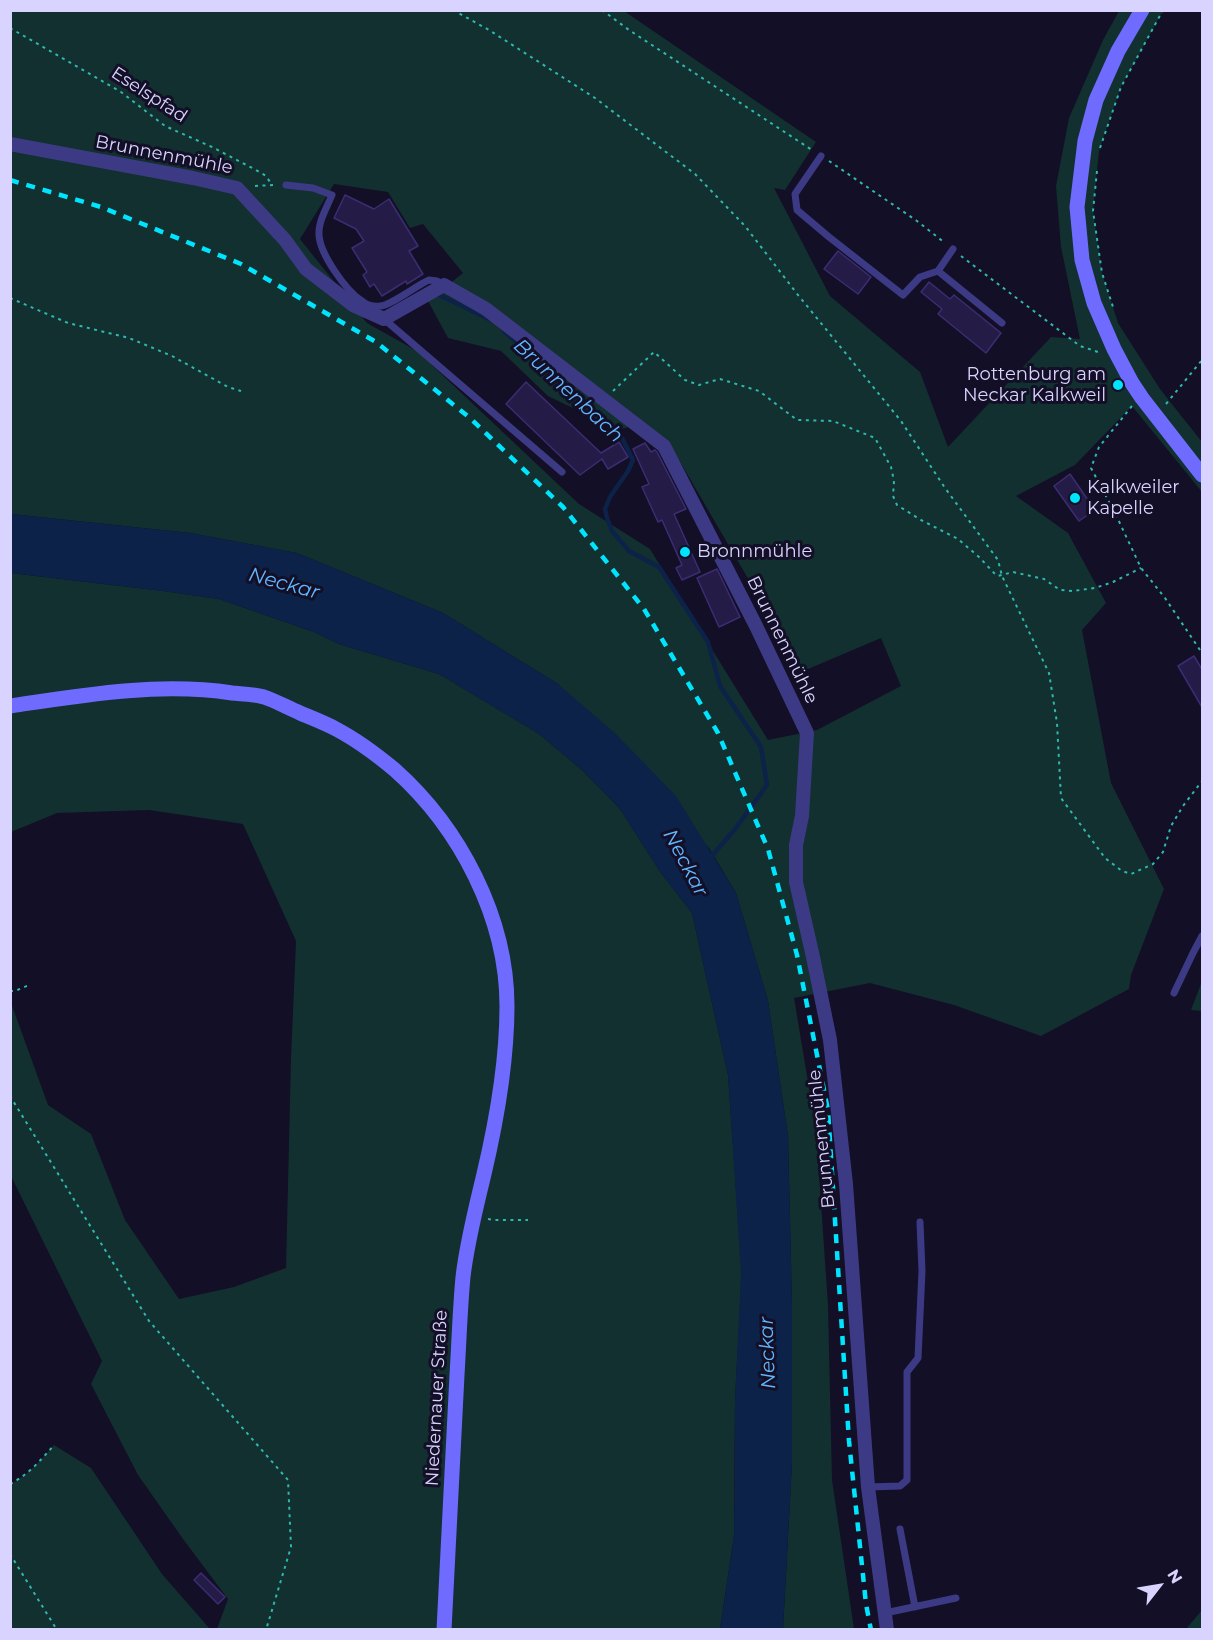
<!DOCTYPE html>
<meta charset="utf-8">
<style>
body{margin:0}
#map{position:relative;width:1213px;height:1640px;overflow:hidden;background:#130f26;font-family:Montserrat,sans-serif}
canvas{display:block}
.frame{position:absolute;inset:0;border:12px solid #d9d4ff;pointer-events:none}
.north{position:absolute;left:1129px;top:1556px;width:60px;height:60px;-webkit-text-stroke:4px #130f26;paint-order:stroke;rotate:59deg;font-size:16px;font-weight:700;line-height:24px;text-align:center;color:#d9d4ff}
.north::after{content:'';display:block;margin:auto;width:21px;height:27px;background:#d9d4ff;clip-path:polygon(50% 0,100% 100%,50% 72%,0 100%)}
</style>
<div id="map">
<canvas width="1213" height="1640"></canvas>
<div class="frame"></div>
<div class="north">N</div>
</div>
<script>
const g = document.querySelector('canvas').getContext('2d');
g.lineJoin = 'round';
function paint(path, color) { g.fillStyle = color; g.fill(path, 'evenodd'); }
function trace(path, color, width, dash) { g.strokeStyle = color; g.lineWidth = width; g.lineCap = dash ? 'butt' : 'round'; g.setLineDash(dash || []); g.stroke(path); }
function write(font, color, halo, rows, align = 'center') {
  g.font = font + ' Montserrat,sans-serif'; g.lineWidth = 6; g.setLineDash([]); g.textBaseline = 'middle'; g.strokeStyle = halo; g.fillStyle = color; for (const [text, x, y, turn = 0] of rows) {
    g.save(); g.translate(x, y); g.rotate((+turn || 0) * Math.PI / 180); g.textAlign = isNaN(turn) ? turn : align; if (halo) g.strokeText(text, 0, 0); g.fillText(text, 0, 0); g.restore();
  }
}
paint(new Path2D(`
 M11,11H624L816,142L785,190L774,188L830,296L920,372L948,447L1051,337L1080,339L1061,247L1056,186L1069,118L1103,40L1119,11H1163L1121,87L1099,151L1093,211L1102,273L1118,323L1160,389L1202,442V492L1132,406L1075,465L1016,496L1068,533L1106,603L1082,630L1111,783L1164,889L1131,975L1129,989L1041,1036L954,1005L870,983L794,998L816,1130L828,1305L832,1480L854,1629H783L792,1463V1306L788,1136L768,1001L736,893L709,848L558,684L443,613L297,553L190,533L11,514ZM334,184L388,192L410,228L423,224L463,273L428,301L448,338L501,351L548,396L618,430L629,427L679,460L757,594L794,675L881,638L901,686L817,730L768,740L650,549L579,504L417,351L367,323L300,239Z
 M11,573L163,591L219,599L314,632L339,644L439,674L539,734L582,770L620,809L661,873L692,913L728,1075L742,1273L735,1400L734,1536L720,1629H217L228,1599L183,1539L138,1475L91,1384L102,1361L11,1176L10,1000L48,1105L91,1134L125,1220L179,1299L234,1287L286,1268L291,1059L296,941L243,824L149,810L57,813L11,832Z
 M1202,980V1011L1191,1010L1202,981Z
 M54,1445L91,1468L162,1574L210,1629H11V1484C28,1475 41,1460 54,1445Z
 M1202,1610V1629H1186Z`), '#12302f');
paint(new Path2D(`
 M11,514L190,533L297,553L443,613L558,684L616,734L676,796L736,893L768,1001L788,1136L792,1306V1463L783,1629H720L734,1536L735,1400L741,1273L728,1075L692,913L661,873L620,809L582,770L539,734L439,674L339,644L314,632L219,599L163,591L11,573Z`), '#0c2248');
trace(new Path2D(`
 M437,294L491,320
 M504,331L607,422L621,436L633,460L628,471L610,497L605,509L607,518L612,531L629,551L659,567L708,642L720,686L761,747L767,785L736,828L710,858`), '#0c2248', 4.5);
const building = new Path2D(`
 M345,195L374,209L389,199L418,246L409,251L423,274L407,284L406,281L382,296L374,284L370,287L363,275L367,272L352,248L364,241L356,229L334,218Z
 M838,251L871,277L858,294L824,269Z
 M929,282L950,299L954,295L1001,333L986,353L938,314L942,309L921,292Z
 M526,382L601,453L619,442L628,457L608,469L602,459L580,475L506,404Z
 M645,443L651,452L655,450L657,452L686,509L674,514L700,572L682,580L676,568L682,565L662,520L658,522L642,487L649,484L633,449Z
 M1070,474L1095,510L1079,521L1054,486Z
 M717,569L740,617L719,627L697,578Z
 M1194,656L1203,671V709L1178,666Z
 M201,1573L225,1597L218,1604L194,1580Z`);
paint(building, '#241b47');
trace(building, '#3b2d73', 1.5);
trace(new Path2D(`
 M453,10L489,30L595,98L695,174L745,226L798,295L901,421L945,488L998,560L1002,576L1049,673L1057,723L1061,798L1105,858L1122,871L1131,874L1153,864L1163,852L1171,826L1183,806L1202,781
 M602,10L629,30L812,150
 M10,28L121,92L165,126L212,147L256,170L266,176L272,185
 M1100,148L1121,87L1163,10
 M829,161L917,221L945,243
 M1097,171L1093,211L1102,273L1114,310
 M255,186L273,185
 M961,256L1080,346L1101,353
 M10,298L68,323L129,338L172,356L228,387L241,391
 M613,391L654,352L685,380L699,385L720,379L759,391L797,420L833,421L875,438L891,467L894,481L893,496L897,505L921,520L958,539L979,557L994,573L998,576L1013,572L1044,579L1060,590L1073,591L1095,588L1113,582L1141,568
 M1166,404L1202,360
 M1132,406L1099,447L1091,468L1116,515L1141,568L1165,598L1202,653
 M10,991H15L29,985
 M10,1096L149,1321L288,1480L291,1547L266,1630
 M488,1219L495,1220H528
 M10,1484C28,1475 41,1460 54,1445
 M10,1554L57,1630`), '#2fb8b0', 2, [3, 4.5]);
trace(new Path2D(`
 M821,156L795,194L797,210L829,237L903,295L920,277L938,271
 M286,185L313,188L332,195C327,207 318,222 319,235C320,254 346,291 362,301C366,305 374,307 380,306C390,306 417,285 429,280L437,281L444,285
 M953,249L938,271L1002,323
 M384,319L562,472
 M1174,993L1193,953L1202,936
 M868,1487L900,1486L907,1480V1372L918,1358L922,1271L920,1222
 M900,1529L915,1607
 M885,1613L956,1598`), '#3d3a85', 7);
trace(new Path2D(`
 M10,144L193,178L237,188L285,240L306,269L353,305L384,319L444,285L486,309L664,446L756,626L807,733L802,816L796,845V882L813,957L830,1040L846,1184L868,1487L887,1630`), '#3d3a85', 14);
trace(new Path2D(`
 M1142,10L1118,51L1096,100L1085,141L1077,207L1082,260L1094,303L1114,349L1132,383L1142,398L1202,475
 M10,706C83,695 159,682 232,693C242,694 254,694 264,697C276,701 288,708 300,713C312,718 325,723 336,729C357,740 377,755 395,770C460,828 507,918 507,1006C507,1063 497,1119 484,1174C476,1208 467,1242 463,1277C460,1309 459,1342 457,1375C452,1460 448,1545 444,1630`), '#6f6bff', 15);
trace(new Path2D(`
 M10,180L101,207L241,264L376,342L470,418L563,507L644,609L718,733L768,849L797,955L828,1110L849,1441L866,1604L871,1630`), '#00e5ff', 4.5, [9, 8]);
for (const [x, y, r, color] of [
 [1118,385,6,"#00e5ff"],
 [1075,498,6,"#00e5ff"],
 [685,552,6,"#00e5ff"]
]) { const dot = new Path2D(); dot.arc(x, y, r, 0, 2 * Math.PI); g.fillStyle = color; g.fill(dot); trace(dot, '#130f26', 2); }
write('18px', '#d9d4ff', '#130f26', [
 ["Eselspfad",149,95,33],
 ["Brunnenmühle",164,155,11],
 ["Brunnenmühle",782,640,64],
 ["Brunnenmühle",822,1139,-96],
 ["Niedernauer Straße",437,1398,-87]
]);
write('18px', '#d9d4ff', '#130f26', [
 ["Rottenburg am",1106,375,"right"],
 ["Neckar Kalkweil",1106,396,"right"],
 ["Kalkweiler",1087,488],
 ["Kapelle",1087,509],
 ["Bronnmühle",697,552]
], 'left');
write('italic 20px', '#62b6ff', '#130f26', [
 ["Brunnenbach",568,391,43],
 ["Neckar",284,584,15],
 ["Neckar",685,863,62],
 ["Neckar",768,1353,-92]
]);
</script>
